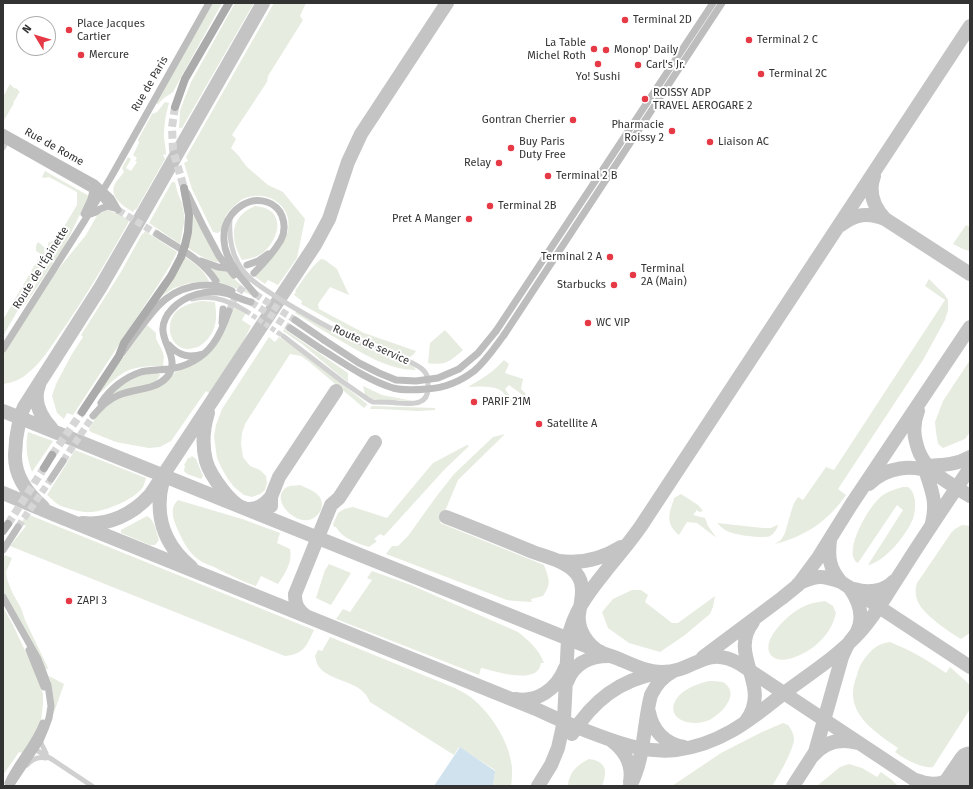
<!DOCTYPE html>
<meta charset="utf-8">
<style>
body{margin:0}
#map{position:relative;width:973px;height:789px;overflow:hidden;background:#fff;font-family:"Fira Sans",sans-serif}
canvas{display:block}
.frame{position:absolute;inset:0;border:4px solid #333;pointer-events:none}
.north{position:absolute;left:16px;top:16px;width:40px;height:40px;box-sizing:border-box;background:#fff;border:1px solid #adadad;border-radius:50%;rotate:308deg;font-size:11px;font-weight:700;line-height:16px;text-align:center;color:#333}
.north::after{content:'';display:block;margin:auto;width:14px;height:18px;background:#e63946;clip-path:polygon(50% 0,100% 100%,50% 72%,0 100%)}
</style>
<div id="map">
<canvas width="973" height="789"></canvas>
<div class="frame"></div>
<div class="north">N</div>
</div>
<script>
const g = document.querySelector('canvas').getContext('2d');
g.lineJoin = 'round';
function paint(path, color) { g.fillStyle = color; g.fill(path, 'evenodd'); }
function trace(path, color, width, dash) { g.strokeStyle = color; g.lineWidth = width; g.lineCap = dash ? 'butt' : 'round'; g.setLineDash(dash || []); g.stroke(path); }
function write(font, color, halo, rows, align = 'center') {
  g.font = font + ' "Fira Sans",sans-serif'; g.lineWidth = 4; g.setLineDash([]); g.textBaseline = 'middle'; g.strokeStyle = halo; g.fillStyle = color; for (const [text, x, y, turn = 0] of rows) {
    g.save(); g.translate(x, y); g.rotate((+turn || 0) * Math.PI / 180); g.textAlign = isNaN(turn) ? turn : align; if (halo) g.strokeText(text, 0, 0); g.fillText(text, 0, 0); g.restore();
  }
}
paint(new Path2D(`
 M213,3H222L173,92L164,98L158,104L155,103Z
 M235,3H254L182,128H179L180,110L191,82Z
 M274,3H306L300,16L303,20L268,76L267,82L232,135L236,139L231,148L239,156L243,162L247,167L268,185L283,192L305,219L297,258L278,285L268,280L265,284L258,279L254,276C260,269 266,262 273,255C277,251 281,246 284,241C300,213 272,186 243,199C240,200 237,204 234,206C226,213 223,220 222,230L218,233L213,232L212,230L192,189L184,163L188,161L186,157Z
 M10,84L14,88L18,89V91H20L15,100L13,102L14,103L3,122V97Z
 M165,102L169,103C166,113 164,124 164,135C164,141 166,147 166,154L163,155L165,159L136,210L135,209L133,212C123,206 107,196 116,182C118,179 121,176 124,172L122,168L128,157L131,159L126,168L131,171L137,162L135,161L137,158L133,155L139,143L138,140L152,114L157,112Z
 M45,171L89,196L64,247L22,309L50,259L48,243L56,240L77,205V192L49,177L44,178L42,177Z
 M172,182H175L178,194L182,203L184,214V223L180,244L149,223Z
 M255,206C284,208 282,234 265,251C258,257 250,259 242,260C230,239 229,217 255,206Z
 M191,208L221,263C208,261 198,255 187,247Z
 M109,209L112,212L120,214L129,221L127,225C106,262 84,300 59,335C50,348 41,363 28,373C20,380 14,382 3,384V354L50,279L86,235L98,214Z
 M966,225L970,227V251L963,249L953,244Z
 M145,231L177,252L171,264L160,282L73,415L67,413L64,419L57,413L52,396L56,384L72,354L83,337L81,335L121,272L142,234H143Z
 M38,242L44,247L45,257L20,306L18,305L16,308L18,310L3,336V320L41,254L36,251V246Z
 M184,256C194,263 204,270 209,281L189,283L174,288L160,297Z
 M321,259L325,260L337,269L342,280L349,295L330,287L318,304L319,309L364,333L416,351L414,354L410,357L397,352L359,336L301,304L302,301L294,295L296,292L295,291C303,280 310,268 321,259Z
 M209,266L226,270L229,274L253,296L233,287L218,282Z
 M929,279L945,295L948,300V310L945,320L923,360L838,489L846,495C828,521 806,536 775,544L781,540L785,533L791,512L794,503L798,497L803,500L826,467L834,470L945,300L925,286Z
 M202,301L215,302C217,318 217,328 207,340C203,344 199,347 194,348C173,354 163,328 175,313C181,306 193,302 202,301Z
 M235,307L246,313L242,320L251,326L218,392L209,393L206,391L171,441L160,447L149,448L132,445L116,442L91,432L89,430L98,413L108,404L122,396L164,383L174,373L200,360L223,334Z
 M297,311L338,335L372,350L413,366L416,370C391,370 369,357 348,345C330,335 313,324 295,313Z
 M147,325L154,331L156,333V339L162,350L164,357L163,366C152,366 140,366 129,370C118,375 109,384 100,393L98,392Z
 M284,329L348,373V382L334,371L302,344L283,331Z
 M445,330L463,350C450,361 446,366 428,363L430,343Z
 M269,337L275,342L279,337L303,353L366,403L367,405L364,408L308,361L301,356L290,354L245,424L242,433L241,444L243,457L250,466L260,470L266,476L267,483L265,490L260,494L252,497L244,495L234,487L228,479L221,467L217,458L214,436L216,425L222,409Z
 M504,360L509,364L505,373L523,379L521,389L526,394L524,396L509,385L505,389L509,395L519,401L517,404C508,404 507,394 500,390C491,385 477,387 468,387C483,378 492,373 504,360Z
 M970,360V432L965,439L943,448L938,444L936,432L935,422L943,401Z
 M154,373H158L160,375C154,389 134,386 123,390C118,392 113,395 108,397L120,385L139,376Z
 M363,386L382,395L413,401L378,400L373,399L365,395Z
 M372,406L435,408V410L417,411L380,409H370L371,407Z
 M28,432L53,441L32,472C27,459 25,446 28,432Z
 M505,434L458,480L440,523L544,565C549,579 552,583 543,596L531,599L532,602L515,601L507,600L386,554L392,546H398L408,536L436,497L454,474L493,437Z
 M467,445L469,446L444,470L384,536L380,534L374,539L377,541L369,547C357,543 343,539 336,527H334L333,524L338,513L344,509L353,507L387,518L433,463Z
 M75,450L146,478C145,481 144,485 143,487C134,500 106,511 91,512C83,513 69,509 61,506C56,504 51,498 47,495Z
 M192,456L196,459L203,476L201,479L187,474L184,471L185,466L184,465L188,458H190Z
 M300,485C306,488 314,490 319,496C326,505 320,517 309,520C291,523 270,497 287,487C291,485 296,486 300,485Z
 M903,487H908C913,491 914,495 915,501C915,507 915,513 913,519C906,535 885,562 868,565L903,510L897,505L858,563C856,562 855,561 854,559C847,544 870,504 883,495C889,491 896,489 903,487Z
 M681,494L698,505L703,511L699,512L697,510L693,515L705,518L708,526L716,537L714,536L697,523L687,522L679,535C665,524 669,513 674,499V498Z
 M178,500L242,519L280,533L277,543L290,549C293,561 285,574 278,584L261,576L256,586C241,581 228,574 214,567C206,564 199,561 193,555C185,547 179,533 175,523C172,515 171,506 178,500Z
 M27,514L314,630C306,646 305,654 285,656L10,546L26,526L21,523Z
 M147,516C155,520 156,532 159,540L155,545H150L121,533V530Z
 M717,523L763,528H771L777,525L778,526C776,530 774,534 770,536C764,539 736,535 729,532C724,530 721,527 717,523Z
 M962,525L970,526V633L961,639C949,632 923,614 918,602C915,595 915,589 917,583L951,533L955,529Z
 M5,555L12,558L6,572L7,579L12,592L21,608L25,620L48,668L46,670L3,591V558Z
 M329,564L351,573L331,605L316,598L325,570Z
 M372,571L411,585L518,632C529,641 539,649 544,663H541C538,686 496,671 481,668L479,675L336,619L343,609L350,612L372,580L367,578Z
 M632,590H641L648,595L645,602L672,623H678L715,596L713,607L710,614L685,635L660,652L629,643L608,628L602,612L613,599Z
 M825,601L833,606L836,613C833,625 828,634 819,642C811,651 784,666 773,657C757,643 788,615 799,609C807,604 816,602 825,601Z
 M3,607L13,625L37,676L43,694V703L41,722L36,733L22,753L19,752L3,775Z
 M330,637L455,688C458,690 463,692 466,694C488,708 510,741 512,768C512,774 512,780 511,786H493L495,770L459,747L454,755L370,702C362,680 332,683 319,667C317,665 316,659 315,656L318,650L322,651Z
 M890,642C912,651 927,660 946,673L950,667L970,685V709L933,767C922,769 903,758 895,752L898,748C872,730 842,711 857,675C858,670 860,665 863,661C871,650 876,644 890,642Z
 M49,676L64,684L51,721C53,705 54,692 49,676Z
 M709,681C713,681 718,681 722,682C726,683 728,686 730,690C733,700 722,712 714,717C709,721 701,723 694,723C669,722 667,702 686,690C694,685 701,683 709,681Z
 M783,723L788,725C791,729 794,734 794,739C794,749 778,777 772,786H672L721,753L762,732Z
 M589,759C606,761 608,771 602,786H568C569,772 577,765 589,759Z
 M849,764L862,768L877,777L881,772L892,780L898,786H817L840,767Z`), '#e6ecdf');
paint(new Path2D(`
 M460,747L495,771L493,786H434Z`), '#cfe2ee');
trace(new Path2D(`
 M874,176C868,192 874,207 885,219
 M841,225C855,214 868,212 885,219L970,274
 M39,385C32,402 41,417 52,429
 M3,411L601,652
 M918,411C914,421 913,431 916,442C917,446 918,450 920,454C929,474 953,485 970,496
 M208,413C203,429 202,445 206,461C210,475 232,507 247,509C257,510 266,503 271,497
 M923,466C940,465 954,466 970,457
 M924,466C930,487 938,500 932,523
 M163,480C154,514 163,544 191,567
 M869,484C886,467 913,463 935,474
 M3,493L53,514L536,709C557,719 578,728 600,736C624,745 649,753 676,750C718,745 748,722 779,697C806,676 836,658 859,633C876,615 888,592 902,571C924,536 947,502 970,468
 M271,506V497L279,477L336,391
 M43,507C28,494 15,477 15,456C15,451 16,446 16,440C18,428 19,418 24,407L100,288L133,231L263,3
 M446,517C475,528 504,540 533,552C547,557 566,561 576,573C586,585 581,600 579,614C577,630 588,646 602,653C608,655 614,657 619,659C633,665 647,672 662,672C695,672 705,644 740,664L924,786
 M82,523C109,526 133,514 150,495L315,245L329,219L348,162L361,134L447,3
 M830,540C828,557 829,568 841,582
 M559,561C582,564 602,559 621,547
 M798,584C816,575 822,575 841,582L970,667
 M854,589C867,593 884,592 894,581
 M306,616C298,610 295,605 295,594L331,505L339,498L375,442
 M703,657L782,598L798,585L818,558L851,505L970,327
 M567,682C574,663 590,656 609,656
 M515,699C537,703 557,689 565,668
 M649,712C652,730 665,744 684,747
 M746,721C773,685 727,656 753,622
 M572,734C593,701 619,680 658,673
 M612,741C625,751 633,765 630,782
 M813,756C825,741 840,738 858,743
 M916,780C937,789 951,781 968,767
 M538,786L551,765L558,748L562,730L564,719L568,639C573,613 588,593 605,572C617,557 630,542 641,526L970,26
 M630,786C645,758 643,725 651,695C656,685 662,677 672,672
 M793,786L815,752L842,657C844,653 846,647 849,643C851,639 855,636 857,632C865,616 859,601 849,587`), '#c4c4c4', 14);
trace(new Path2D(`
 M955,786L970,764`), '#c4c4c4', 35);
trace(new Path2D(`
 M246,311L283,336`), '#d6d6d6', 5, [5, 2.5]);
trace(new Path2D(`
 M118,210L157,234
 M255,294L295,320
 M251,302L290,328
 M229,311L234,300L249,278
 M63,461L93,416
 M18,527L51,479`), '#d6d6d6', 7, [7, 3.5]);
trace(new Path2D(`
 M175,107L172,127L173,150L184,188
 M52,455L82,412
 M8,524L44,468`), '#d6d6d6', 8, [8, 4]);
trace(new Path2D(`
 M3,148L7,141
 M230,219C229,234 230,249 238,263C247,280 266,290 281,300C308,316 335,332 364,344C381,350 409,359 422,369C428,374 428,379 428,386C429,406 412,404 397,403C389,402 381,402 373,402L369,400L343,382L283,336
 M192,299C211,294 230,301 246,311
 M40,741L46,753
 M33,748L53,760L92,786
 M27,765C32,759 38,756 46,758`), '#d0d0d0', 5);
trace(new Path2D(`
 M3,132L95,183L111,198L118,210
 M3,139L93,190L100,195L106,202L115,207
 M187,193L203,226L219,256L234,275
 M84,214L91,199L94,186
 M88,215L96,212L100,209L108,206L114,208
 M157,234C178,248 202,259 216,281
 M201,261L218,267L226,268
 M247,265L258,261L268,254
 M254,273C263,264 275,250 281,240C285,232 285,224 282,216C280,210 274,204 267,202C249,196 231,209 225,227C223,236 224,247 227,254C233,270 245,282 255,294
 M295,320L324,340
 M222,323L223,309
 M290,328L321,349
 M496,331L713,3
 M504,335L722,3
 M169,345C179,356 189,358 203,354
 M3,349L85,220L111,177L209,3
 M122,353C134,337 145,320 158,306C177,286 207,279 232,291
 M101,403C110,389 125,377 141,372C150,370 160,370 169,369C186,367 203,358 213,344C220,335 225,322 229,311
 M93,416C101,407 108,399 119,395C135,388 154,391 167,377C180,361 164,346 163,331C162,323 167,314 172,309C185,295 207,289 225,293C234,295 242,300 251,302
 M51,479L63,461
 M3,550L18,527
 M3,597L38,659L48,685L51,706L49,718L45,729L40,741L10,786
 M29,650L44,687
 M8,783C18,761 35,745 43,723`), '#bdbdbd', 7);
trace(new Path2D(`
 M175,107L185,79L229,3
 M184,188L189,215L188,232L185,245
 M82,412L119,356L124,343L171,276L181,257
 M44,468L52,455
 M3,531L8,524`), '#ababab', 8);
trace(new Path2D(`
 M324,340L359,363L379,373L396,380L416,381L438,378L459,369L478,353L496,331
 M321,349C344,363 367,380 393,388C404,391 416,390 427,389C444,388 461,381 474,371C486,361 495,347 504,335`), '#bdbdbd', 7);
trace(new Path2D(`
 M181,257L185,245`), '#ababab', 8);
for (const [x, y, r, color] of [
 [625,20,4,"#e63946"],
 [69,30,4,"#e63946"],
 [749,40,4,"#e63946"],
 [594,49,4,"#e63946"],
 [606,50,4,"#e63946"],
 [81,55,4,"#e63946"],
 [598,64,4,"#e63946"],
 [638,65,4,"#e63946"],
 [761,74,4,"#e63946"],
 [645,99,4,"#e63946"],
 [573,120,4,"#e63946"],
 [672,131,4,"#e63946"],
 [710,142,4,"#e63946"],
 [511,148,4,"#e63946"],
 [499,163,4,"#e63946"],
 [548,176,4,"#e63946"],
 [490,206,4,"#e63946"],
 [469,219,4,"#e63946"],
 [610,257,4,"#e63946"],
 [633,275,4,"#e63946"],
 [614,285,4,"#e63946"],
 [588,323,4,"#e63946"],
 [474,402,4,"#e63946"],
 [539,424,4,"#e63946"],
 [69,601,4,"#e63946"]
]) { const dot = new Path2D(); dot.arc(x, y, r, 0, 2 * Math.PI); g.fillStyle = color; g.fill(dot); trace(dot, '#fff', 1.5); }
write('11px', '#333', '#fff', [
 ["Terminal 2D",633,20],
 ["Place Jacques",77,24],
 ["Cartier",77,37],
 ["Terminal 2 C",757,40],
 ["La Table",586,43,"right"],
 ["Michel Roth",586,56,"right"],
 ["Monop' Daily",614,50],
 ["Mercure",89,55],
 ["Carl's Jr.",646,65],
 ["Terminal 2C",769,74],
 ["Yo! Sushi",598,77,"center"],
 ["ROISSY ADP",653,93],
 ["TRAVEL AEROGARE 2",653,106],
 ["Gontran Cherrier",565,120,"right"],
 ["Pharmacie",664,125,"right"],
 ["Roissy 2",664,138,"right"],
 ["Buy Paris",519,142],
 ["Duty Free",519,155],
 ["Liaison AC",718,142],
 ["Relay",491,163,"right"],
 ["Terminal 2 B",556,176],
 ["Terminal 2B",498,206],
 ["Pret A Manger",461,219,"right"],
 ["Terminal 2 A",602,257,"right"],
 ["Terminal",641,269],
 ["2A (Main)",641,282],
 ["Starbucks",606,285,"right"],
 ["WC VIP",596,323],
 ["PARIF 21M",482,402],
 ["Satellite A",547,424],
 ["ZAPI 3",77,601]
], 'left');
write('11px', '#333', '#fff', [
 ["Rue de Paris",150,84,-60],
 ["Rue de Rome",54,147,29],
 ["Route de l'Épinette",41,268,-58],
 ["Route de service",371,345,24]
]);
</script>
